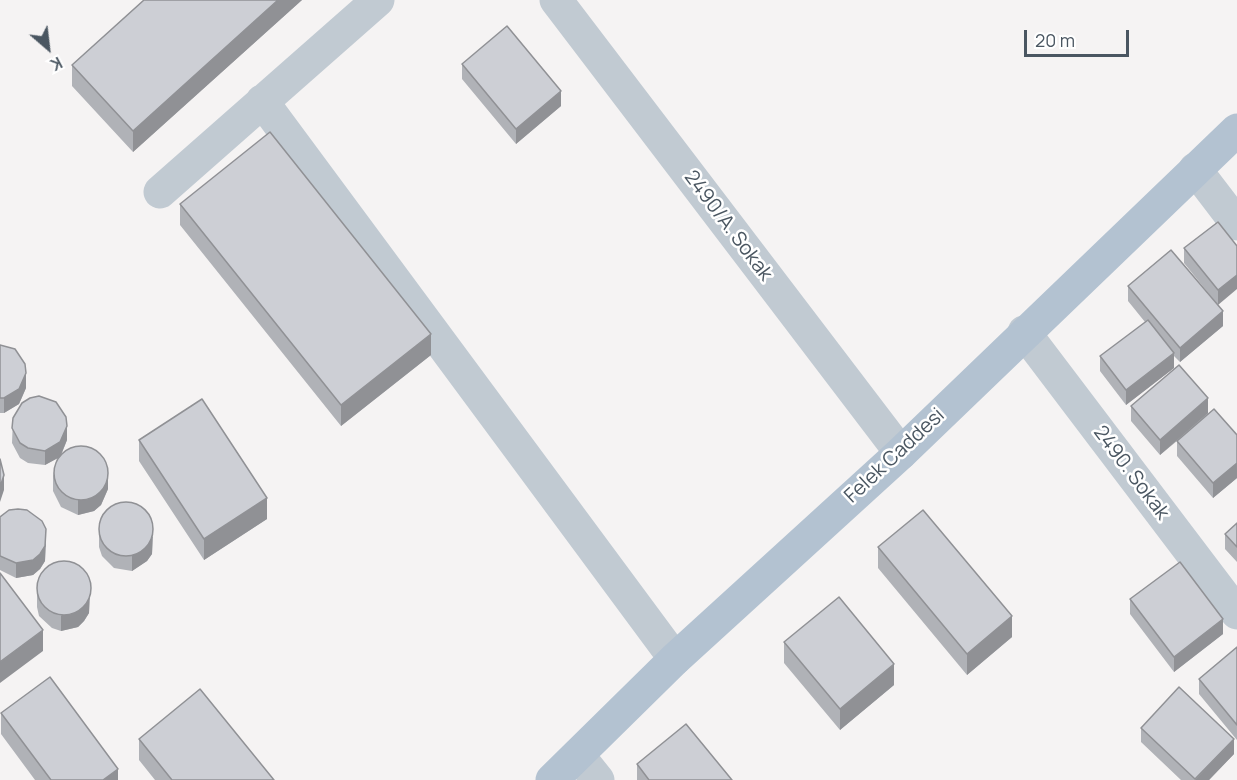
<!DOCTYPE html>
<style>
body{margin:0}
#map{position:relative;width:1237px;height:780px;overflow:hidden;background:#f5f3f3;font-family:Manrope,sans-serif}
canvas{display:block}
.north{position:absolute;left:18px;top:18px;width:60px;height:60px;-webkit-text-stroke:4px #fff;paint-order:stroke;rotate:152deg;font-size:16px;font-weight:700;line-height:24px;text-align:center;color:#4a5661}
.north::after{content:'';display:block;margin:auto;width:21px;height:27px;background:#4a5661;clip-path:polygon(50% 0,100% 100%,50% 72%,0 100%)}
.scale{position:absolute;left:1024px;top:30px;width:105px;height:27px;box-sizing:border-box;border:3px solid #4a5661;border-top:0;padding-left:8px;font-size:18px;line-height:21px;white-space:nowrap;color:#4a5661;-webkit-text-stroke:4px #fff;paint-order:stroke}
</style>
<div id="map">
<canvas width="1237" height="780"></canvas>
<div class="north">K</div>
<div class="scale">20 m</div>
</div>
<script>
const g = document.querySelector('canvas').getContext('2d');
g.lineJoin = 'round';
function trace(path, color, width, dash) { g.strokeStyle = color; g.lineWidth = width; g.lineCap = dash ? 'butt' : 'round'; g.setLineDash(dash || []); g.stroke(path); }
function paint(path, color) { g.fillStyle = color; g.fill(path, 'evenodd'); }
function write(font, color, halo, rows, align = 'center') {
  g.font = font + ' Manrope,sans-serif'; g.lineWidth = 5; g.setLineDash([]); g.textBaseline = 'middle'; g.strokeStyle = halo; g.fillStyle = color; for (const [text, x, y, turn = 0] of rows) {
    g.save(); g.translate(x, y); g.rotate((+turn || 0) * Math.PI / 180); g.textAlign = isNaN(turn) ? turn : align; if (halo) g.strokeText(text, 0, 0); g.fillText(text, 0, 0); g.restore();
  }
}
trace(new Path2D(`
 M556,0L901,453
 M262,101L675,659
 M1195,169L1237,224
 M160,192L378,0
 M1024,332L1237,613
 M578,755L598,780`), '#c1cad2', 33);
trace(new Path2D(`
 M552,780L675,659L901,453L1237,130`), '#b3c2d1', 33);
paint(new Path2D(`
 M144,0H302L133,152L72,86V65Z
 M462,64L561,106L516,144L462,79Z
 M180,204L431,355L341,426L180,225Z
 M1218,222V305L1184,263V248Z
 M1128,286L1223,326L1180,362L1174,356V368L1126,405L1100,371V356L1145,322L1128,301Z
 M0,345L26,388L19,404L4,413H0Z
 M1131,406L1208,413L1237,435V478L1213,498L1177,456V441L1160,455L1131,421Z
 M13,418L67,440L62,453L108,489L101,505L94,511L78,515L61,507L53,491V476L57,458L45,465L28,463L20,458L12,443Z
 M139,440L267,519L204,560L139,461Z
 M0,517L46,544L45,561L40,569L33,575L16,578L0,570Z
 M1237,523V562L1225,549V534Z
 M99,532L153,537L152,554L147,561L132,571L114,568L102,556L99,547Z
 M878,547L1012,637L967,675L878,568Z
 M37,592L90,596L89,613L84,621L78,627L61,631L52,628L39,616L37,607Z
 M1130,599L1223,634L1174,672L1130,614Z
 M784,642L894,685L840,730L784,663Z
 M1237,647V740L1199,694V679Z
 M1,713L118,780H35L1,734Z
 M1141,728L1234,754L1209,780H1181L1141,742Z
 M139,739L274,780H155L139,760Z
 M637,764L732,780H637Z`), '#b0b2b7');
paint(new Path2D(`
 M278,0H302L133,152V131Z
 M561,91V106L516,144V129Z
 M1237,275V289L1218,305V290Z
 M1223,311V326L1180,362V348Z
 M431,334V355L341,426V405Z
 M1174,353V368L1126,405V390Z
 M26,373V388L19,404L4,413V398Z
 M1208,398V413L1160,455V440Z
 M67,426V440L60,457L45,465V451Z
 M1237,463V478L1213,498V483Z
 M108,474V489L101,505L94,511L78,515V500Z
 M4,475V490L0,502V487Z
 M267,498V519L204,560V539Z
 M153,522L152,554L147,561L132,571V556Z
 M46,529L45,561L40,569L33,575L16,578V563Z
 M90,581L89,613L84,621L78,627L61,631V616Z
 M1012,616V637L967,675V654Z
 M1223,619V634L1174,672V657Z
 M43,630V651L0,683V662Z
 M894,664V685L840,730V709Z
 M1234,739V754L1209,780H1195Z
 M118,769V780H103Z`), '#909195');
const building = new Path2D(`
 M144,0H278L133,131L72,65Z
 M507,26L561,91L516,129L462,64Z
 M270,132L431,334L341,405L180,204Z
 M1218,222L1237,246V275L1218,290L1184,248Z
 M1171,250L1223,311L1180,348L1128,286Z
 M1148,320L1174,353L1126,390L1100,356Z
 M0,345L15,349L25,364L26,373L19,389L4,398H0Z
 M1179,365L1208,398L1160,440L1131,406Z
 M39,396L56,402L66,417L67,426L60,442L45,451L28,448L20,443L12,428L13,418L22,403L30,398Z
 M202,399L267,498L204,539L139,440Z
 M1214,409L1237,435V463L1213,483L1177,441Z
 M54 473a27 27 0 1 1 54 0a27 27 0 1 1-54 0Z
 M0,459L4,475L0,487Z
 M99 529a27 27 0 1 1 54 0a27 27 0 1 1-54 0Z
 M18,509L27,510L42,521L46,529L45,546L40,554L33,560L16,563L0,556V517L9,510Z
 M923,510L1012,616L967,654L878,547Z
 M1237,523V547L1225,534Z
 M37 588a27 27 0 1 1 54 0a27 27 0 1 1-54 0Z
 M1180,562L1223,619L1174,657L1130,599Z
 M0,573L43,630L0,662Z
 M839,597L894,664L840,709L784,642Z
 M1237,647V725L1199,679Z
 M50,677L118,769L103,780H51L1,713Z
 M1179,687L1234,739L1195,779L1141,728Z
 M200,689L274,780H172L139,739Z
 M686,724L732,780H649L637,764Z`);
paint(building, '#cdcfd5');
trace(building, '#909195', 1.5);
write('20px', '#4a5661', '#fff', [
 ["2490/A. Sokak",728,226,53],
 ["Felek Caddesi",895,456,-43],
 ["2490. Sokak",1131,473,53]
]);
</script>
